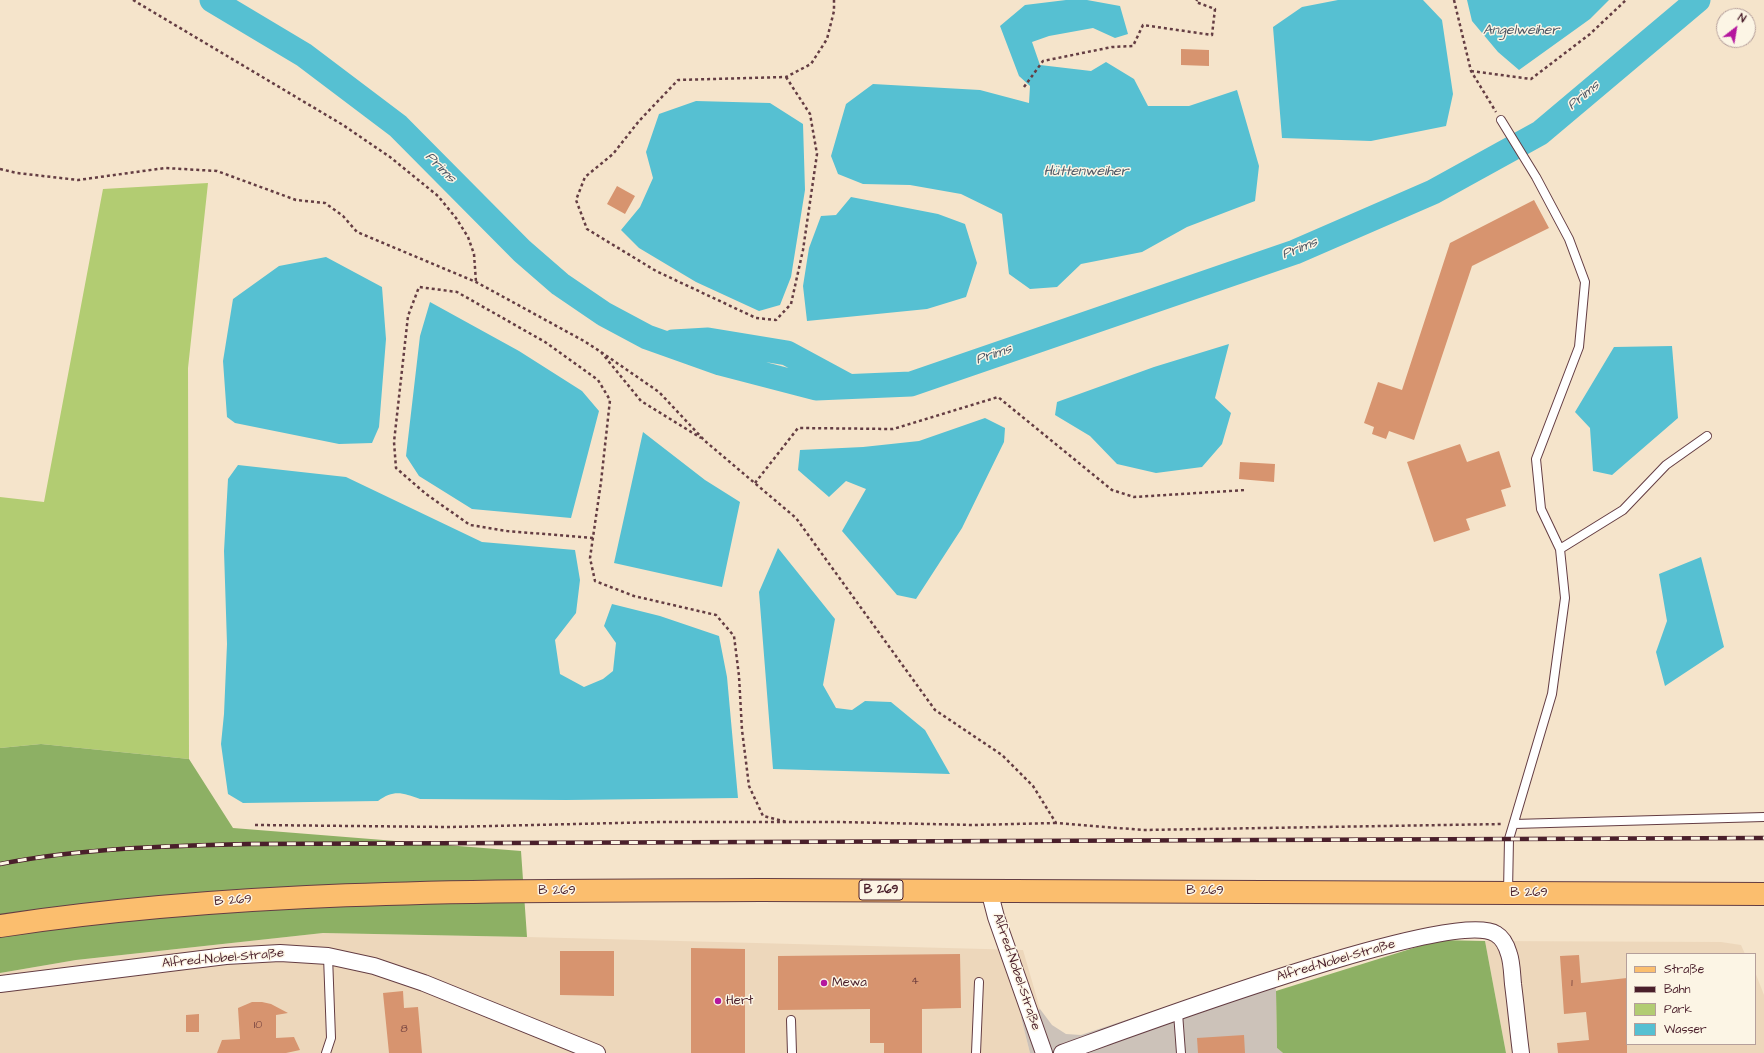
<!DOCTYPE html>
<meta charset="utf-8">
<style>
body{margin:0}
#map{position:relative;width:1764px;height:1053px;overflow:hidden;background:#f5e4cb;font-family:"Architects Daughter",sans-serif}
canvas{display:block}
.legend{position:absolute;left:1626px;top:953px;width:130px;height:92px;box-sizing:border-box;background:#fcf5e5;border:1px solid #b59f9b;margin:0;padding:5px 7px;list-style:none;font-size:12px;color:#4a1f2b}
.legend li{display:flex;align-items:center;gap:8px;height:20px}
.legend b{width:20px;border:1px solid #b59f9b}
.north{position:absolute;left:1716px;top:8px;width:40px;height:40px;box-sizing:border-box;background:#fcf5e5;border:1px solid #b59f9b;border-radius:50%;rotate:31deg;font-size:11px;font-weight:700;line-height:16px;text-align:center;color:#4a1f2b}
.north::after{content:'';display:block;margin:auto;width:14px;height:18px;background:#b5179e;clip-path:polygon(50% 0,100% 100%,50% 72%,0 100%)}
</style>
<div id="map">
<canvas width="1764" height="1053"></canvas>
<ul class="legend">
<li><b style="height:5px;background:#fbbe6e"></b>Straße</li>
<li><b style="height:5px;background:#4a1f2b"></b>Bahn</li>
<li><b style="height:11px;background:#b2cc72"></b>Park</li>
<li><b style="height:11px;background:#56c0d2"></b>Wasser</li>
</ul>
<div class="north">N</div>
</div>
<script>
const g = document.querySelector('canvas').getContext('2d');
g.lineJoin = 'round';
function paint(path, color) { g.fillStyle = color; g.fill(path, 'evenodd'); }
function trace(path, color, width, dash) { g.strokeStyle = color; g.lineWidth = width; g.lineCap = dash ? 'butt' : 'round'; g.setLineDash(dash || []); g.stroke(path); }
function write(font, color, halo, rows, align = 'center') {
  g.font = font + ' "Architects Daughter",sans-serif'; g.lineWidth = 3; g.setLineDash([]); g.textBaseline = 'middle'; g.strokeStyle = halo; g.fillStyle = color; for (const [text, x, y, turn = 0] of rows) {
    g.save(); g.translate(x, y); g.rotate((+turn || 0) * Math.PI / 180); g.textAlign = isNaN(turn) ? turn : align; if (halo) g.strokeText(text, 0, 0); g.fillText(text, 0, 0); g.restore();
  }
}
paint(new Path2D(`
 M323,933L527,937L1023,950L1040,1009L1021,1017L1030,1053H0V973L76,960Z
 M1485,941L1721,942L1741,945L1745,954H1627V1044H1755V972L1764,995V1053H1506Z`), '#edd7bb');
paint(new Path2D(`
 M1273,971L1276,991L1277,1048L1283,1053H1030L1021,1017L1040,1009L1052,1025L1066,1034L1081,1035Z`), '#ccc2b9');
paint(new Path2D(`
 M208,183L188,368L189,759L41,744L0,748V497L44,502L103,189Z`), '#b2cc72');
paint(new Path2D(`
 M41,744L189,759L233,828L521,851L527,937L323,933L76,960L0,973V748Z
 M1439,940L1485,941L1506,1053H1283L1277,1048L1276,991Z`), '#8db064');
paint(new Path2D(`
 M1066,0H1087L1120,6L1128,34L1115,38L1093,28L1049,36L1032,42L1040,65L1091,71L1106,62L1134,79L1148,106H1189L1237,90L1259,166L1255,201L1187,227L1142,252L1081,264L1057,287L1030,289L1009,274L1002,214L961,194L910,185L863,184L838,174L831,156L846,104L873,84L980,90L1029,103L1030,86L1019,76L1000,26L1025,5Z
 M1338,0H1423L1442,20L1453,94L1446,126L1371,141L1282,138L1273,27L1302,7Z
 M1467,0H1609L1590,19L1519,70L1498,52L1472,21Z
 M696,101L770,103L803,124L805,190L791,277L780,305L759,311L696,282L639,248L621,230L640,207L653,178L646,152L659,114Z
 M851,197L938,214L965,224L977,263L966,297L927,309L807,321L803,286L809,248L821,216L836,215Z
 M326,257L382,287L386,339L379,427L372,443L339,444L235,423L227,417L223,361L233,299L279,266Z
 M430,302L519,351L582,391L599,411L571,518L472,509L419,476L406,456L420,336Z
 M1229,344L1215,398L1231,413L1222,444L1202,467L1156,473L1117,464L1090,436L1055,415L1057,402L1154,367Z
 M1672,346L1678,418L1612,475L1593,471L1590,428L1575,412L1614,347Z
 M985,418L1005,428L1004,442L962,528L916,599L897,595L842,531L866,489L846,481L829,497L798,470L800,450L863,447L919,441Z
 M643,432L705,480L740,502L722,587L614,563Z
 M238,465L346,477L482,542L575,550L580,580L576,613L555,640L560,674L584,687L603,679L613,671L616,643L604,626L612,604L660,616L719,636L727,677L738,798L566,800L420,799C403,793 394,789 378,801L243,803L228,794L221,744L224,714L227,644L224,551L228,479Z
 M778,548L835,619L823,685L836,708L852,710L865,701L891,702L925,730L950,774L773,769L759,592Z
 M1701,557L1724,647L1665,686L1656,652L1667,621L1659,574Z`), '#56c0d2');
trace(new Path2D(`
 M212,0L304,55L398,126L522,251L560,284L604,314L647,337L720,363L816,388L911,384L1295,252L1433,192L1540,133L1698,0
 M673,342L708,340L787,353L848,386`), '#56c0d2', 25);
paint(new Path2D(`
 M1181,49L1209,50V66L1181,65Z
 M617,186L635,196L625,214L607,204Z
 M1534,200L1549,228L1472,266L1414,440L1389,431L1386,439L1372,434L1374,427L1364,423L1378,382L1402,390L1450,243Z
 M1460,444L1467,462L1499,451L1511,487L1501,490L1506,506L1466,519L1470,530L1434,542L1407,462Z
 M1240,462L1275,464L1274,482L1239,479Z
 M691,948L745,949V1053H691Z
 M560,951H614V996L560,995Z
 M960,954L961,1008L922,1009V1053H884V1043H870V1009L778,1010V956Z
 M1579,955L1581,983L1627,978V1053H1558L1557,1043L1589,1040L1586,1012L1564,1014L1560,956Z
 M403,991L404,1008L418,1007L422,1053H389L383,993Z
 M252,1002H262L271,1004L288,1013L276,1015V1038L294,1037L300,1050L286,1053H217L222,1040L240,1039L238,1008Z
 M199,1014V1032H186V1015Z
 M1244,1035L1245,1053H1198L1197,1038Z`), '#d7946f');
const service = new Path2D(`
 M1501,120L1536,177L1569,239L1585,282L1579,347L1536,459L1541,509L1560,549L1565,598L1552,694L1509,839L1508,892
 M1560,549L1623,510L1666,465L1707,436
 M1514,824L1764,817
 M1178,1013L1181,1053
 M791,1020L792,1053
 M326,1053L331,1038L328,956
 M976,1053L979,982`);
const minor = new Path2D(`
 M989,890L996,917L1044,1053
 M0,984L226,956L280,953L328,956L374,966L424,983L597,1053
 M1062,1053C1124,1031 1453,907 1496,934C1503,938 1507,947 1509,954C1512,963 1512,974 1513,984C1516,1007 1518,1030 1521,1053`);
const primary = new Path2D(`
 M0,926C252,888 507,891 761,890C1096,890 1430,892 1764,894`);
trace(service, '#643d43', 10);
trace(minor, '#643d43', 18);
trace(primary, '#643d43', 24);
trace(new Path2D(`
 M133,0L343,125L390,157L438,196L456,218L468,237L474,254L476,282
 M1454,0L1471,71L1496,112
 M1471,71L1531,79L1590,34L1626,0
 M786,77L810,114L817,154L803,250L791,304L776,320L756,318L656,271L587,229L576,200L585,177L613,154L639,121L678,80L786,77L811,64L827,39L834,11V0
 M1024,87L1043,61L1112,47L1133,46L1143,25L1212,35L1215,9L1196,2L1197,0
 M0,169L17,173L78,180L165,168L217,171L296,200L325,203L343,216L357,232L476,282L584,341L601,352L641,401L701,438
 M601,352L659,392L705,441L796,518L935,710L1002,755L1033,786L1056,823L1143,830L1503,824
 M755,483L798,428L893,429L998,397L1112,490L1134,497L1246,490
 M593,538L507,531L470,525L426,494L396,468L394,442L408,316L419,287L457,292L545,342L598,380L610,400L601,482L590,558L595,581L634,596L716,615L734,636L739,676L742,730L749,786L763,816L787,822
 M255,825L450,827L660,822H840L974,825L1055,823`), '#643d43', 2.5, [3, 3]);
trace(service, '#fff', 8);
trace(minor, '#fff', 16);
trace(primary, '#fbbe6e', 22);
const rail = new Path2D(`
 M0,864C83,848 166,846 249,844L1764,838`);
trace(rail, '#4a1f2b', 4.5);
trace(rail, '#fcf5e5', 3, [9]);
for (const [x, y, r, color] of [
 [824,983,4,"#b5179e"],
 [718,1001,4,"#b5179e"]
]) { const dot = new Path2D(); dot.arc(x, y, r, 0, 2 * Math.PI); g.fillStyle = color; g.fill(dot); trace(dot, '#fcf5e5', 1.5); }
write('11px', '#6d3c3c', null, [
 ["4",915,982],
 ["1",1572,984],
 ["10",258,1026],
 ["8",404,1030]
]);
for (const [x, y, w] of [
 [881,890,44]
]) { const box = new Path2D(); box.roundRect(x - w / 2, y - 10, w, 20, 3); g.fillStyle = '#fcf5e5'; g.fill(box); trace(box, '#4a1f2b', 1); }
write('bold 12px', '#4a1f2b', null, [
 ["B 269",881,890]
]);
write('13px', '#4a1f2b', '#fcf5e5', [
 ["B 269",557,891],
 ["B 269",1205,891],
 ["B 269",1529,893],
 ["B 269",233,901,-4],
 ["Alfred-Nobel-Straße",223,959,-5],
 ["Alfred-Nobel-Straße",1336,961,-16],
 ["Alfred-Nobel-Straße",1016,972,71]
]);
write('13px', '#4a1f2b', '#fcf5e5', [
 ["Mewa",832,983],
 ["Hert",726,1001]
], 'left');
write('italic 14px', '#4e5765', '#fcf5e5', [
 ["Angelweiher",1521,31],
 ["Prims",1584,96,-40],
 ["Prims",440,168,45],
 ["Hüttenweiher",1086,172],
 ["Prims",1300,249,-22],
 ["Prims",994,355,-19]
]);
</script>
